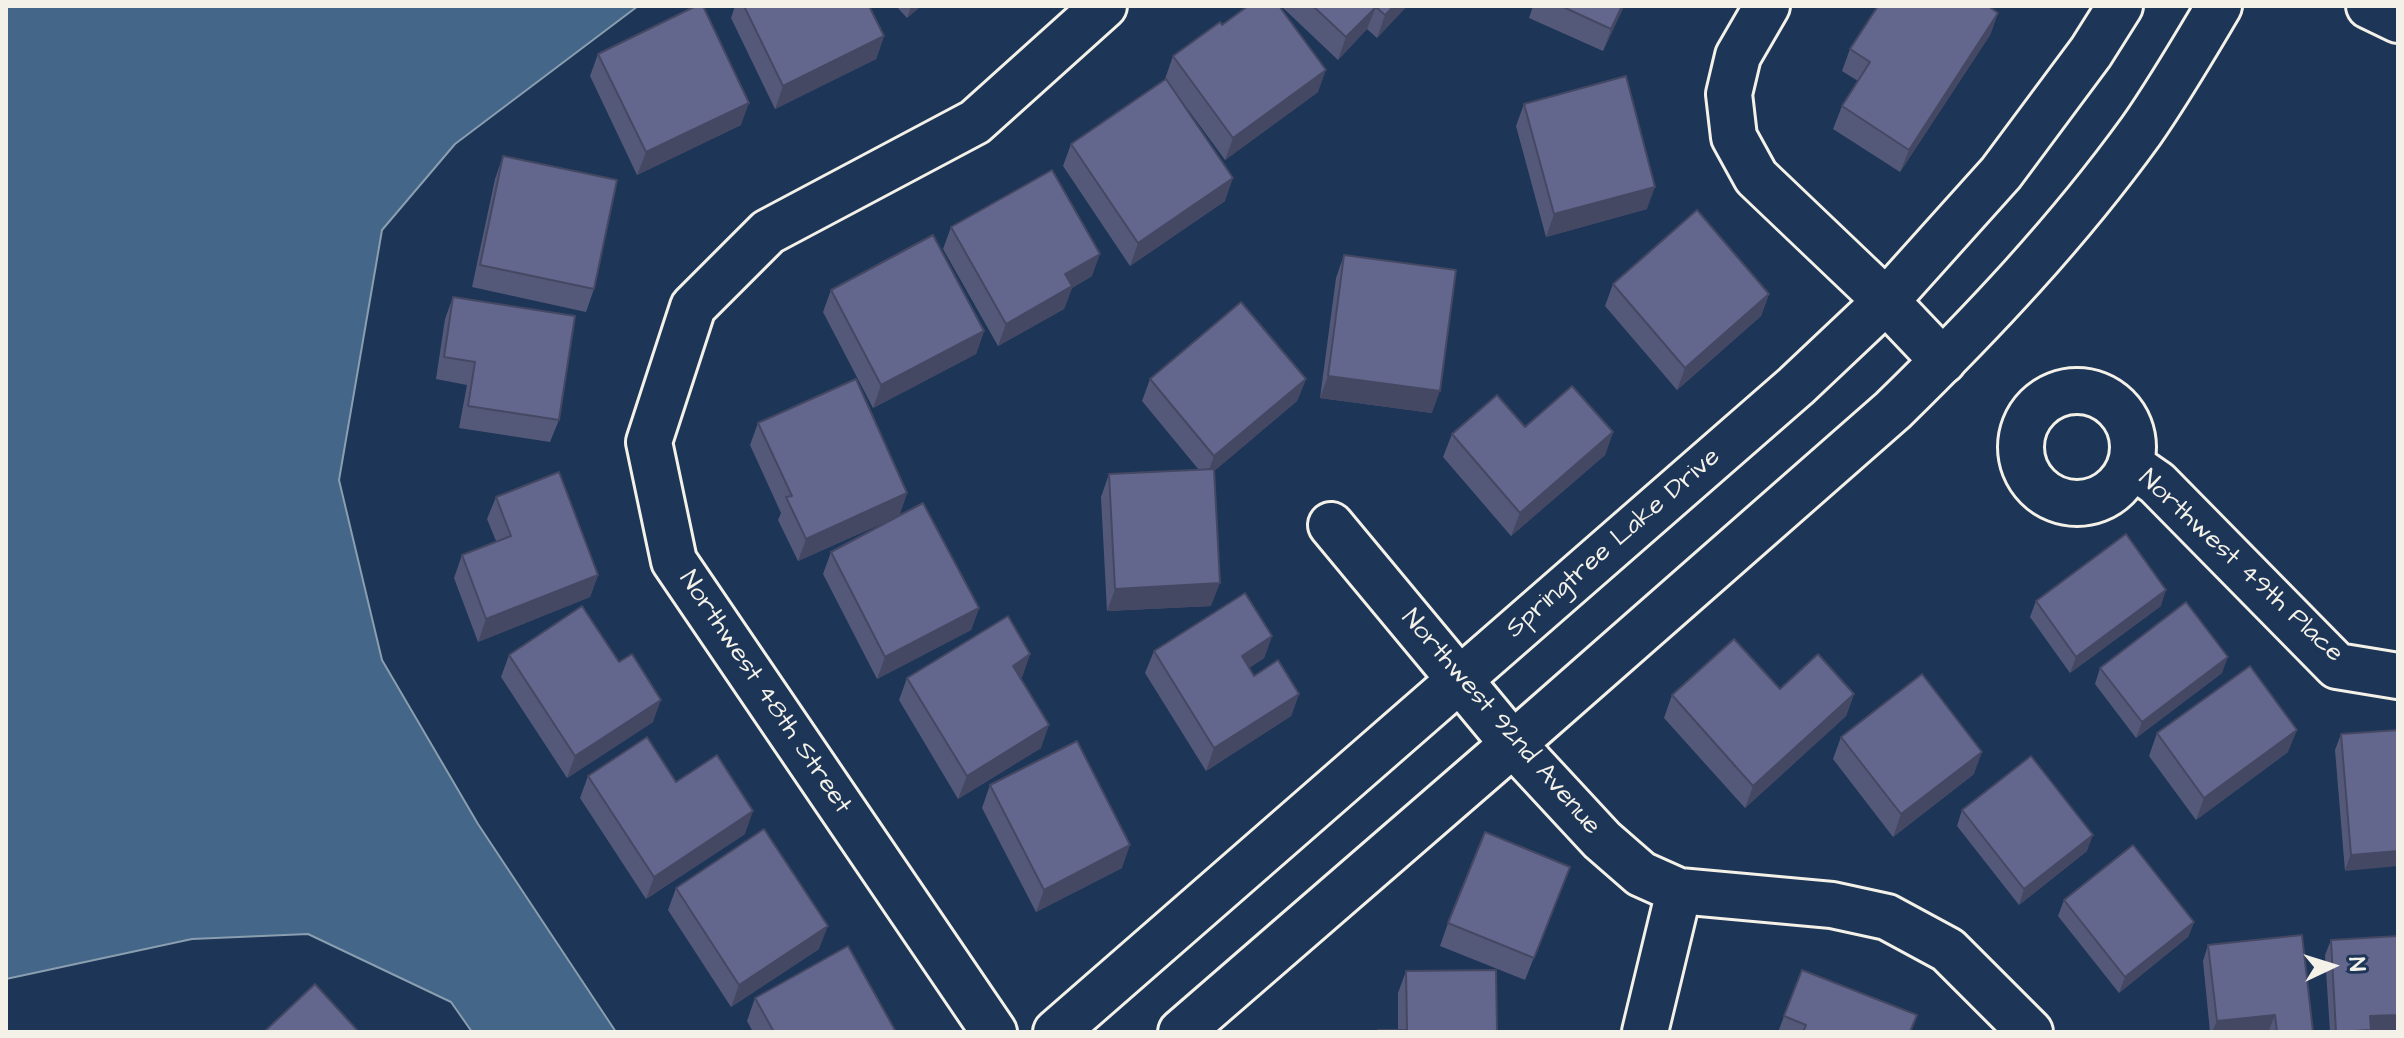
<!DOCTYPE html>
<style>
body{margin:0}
#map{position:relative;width:2404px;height:1038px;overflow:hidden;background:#1d3557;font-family:"Architects Daughter",sans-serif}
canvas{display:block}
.frame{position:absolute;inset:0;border:8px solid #f4f1e8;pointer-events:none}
.north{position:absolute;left:2292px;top:926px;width:80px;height:80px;-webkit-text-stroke:6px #1d3557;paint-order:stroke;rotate:86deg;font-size:22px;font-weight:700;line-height:32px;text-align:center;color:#f4f1e8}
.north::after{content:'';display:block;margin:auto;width:28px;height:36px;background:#f4f1e8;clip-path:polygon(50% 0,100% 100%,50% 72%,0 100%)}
</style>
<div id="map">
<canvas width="2404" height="1038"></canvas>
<div class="frame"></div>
<div class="north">N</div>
</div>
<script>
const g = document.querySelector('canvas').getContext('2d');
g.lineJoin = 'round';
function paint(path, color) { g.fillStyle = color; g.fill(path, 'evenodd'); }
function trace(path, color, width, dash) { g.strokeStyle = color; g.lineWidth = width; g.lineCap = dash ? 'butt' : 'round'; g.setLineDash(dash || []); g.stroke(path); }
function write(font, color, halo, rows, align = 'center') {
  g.font = font + ' "Architects Daughter",sans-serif'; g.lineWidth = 8; g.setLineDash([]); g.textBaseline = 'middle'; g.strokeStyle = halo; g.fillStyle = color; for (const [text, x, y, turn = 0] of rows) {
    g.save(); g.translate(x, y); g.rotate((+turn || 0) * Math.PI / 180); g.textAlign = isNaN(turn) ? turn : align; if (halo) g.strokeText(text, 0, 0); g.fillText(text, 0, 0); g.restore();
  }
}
const water = new Path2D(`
 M6,6H638L455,144L382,230L339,480L382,660L478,824L616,1032H472L451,1002L308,934L192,939L6,979Z`);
paint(water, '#436689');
trace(water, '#8a9eaf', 2);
const street = new Path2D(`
 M1767,6L1738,56L1729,94L1734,137L1756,177L1886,301L1943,361
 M2369,6L2398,20
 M2021 447a56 56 0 1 1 112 0a56 56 0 1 1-112 0Z
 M2131,465L2157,483L2337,666L2398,676
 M1331,525L1513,744L1602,840L1641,874L1679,891L1832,905L1887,917L1948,950L2030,1032
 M994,1032L674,561L649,442L693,307L768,232L975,122L1104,6
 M1645,1032L1679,891`);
const secondary = new Path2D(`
 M1056,1032L1796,386L1886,301L2001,173L2091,52L2120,6
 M1181,1032L1513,744L1893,410C1982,323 2068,232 2141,131C2169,91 2194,48 2219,6`);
trace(street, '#f4f1e8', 50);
trace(secondary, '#f4f1e8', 50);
trace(street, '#1d3557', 44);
trace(secondary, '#1d3557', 44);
paint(new Path2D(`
 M735,6H869L884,36L876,59L775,109L731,18Z
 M896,6H921L907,18Z
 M1281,6H1407L1377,38L1367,29L1338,60Z
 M1533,6H1624L1603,51L1529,18Z
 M1998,13L1990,35L1900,172L1833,129L1842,106L1858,81L1842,71L1850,49Z
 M1222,25L1318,92L1225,160L1173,89L1225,201L1130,266L1063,166L1071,144L1165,79L1173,56Z
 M598,54L741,125L637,175L590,76Z
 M1524,104L1647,209L1546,237L1516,126Z
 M503,156L594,289L586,312L472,287L495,179Z
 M951,227L1092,276L1072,288L1064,309L998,346L943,249Z
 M1344,255L1432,413L1320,398L1336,278Z
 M1613,284L1769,294L1761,316L1677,390L1605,306Z
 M831,290L984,331L976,354L873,408L823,312Z
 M453,297L559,420L550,442L459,428L467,385L436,379L445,319Z
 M1150,379H1306L1297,401L1214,471L1211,606L1107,611L1101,497L1109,474L1199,470L1142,401Z
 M758,423L907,493L899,516L798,561L778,520L781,513L750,445Z
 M1525,427L1613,432L1605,455L1511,536L1443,457L1452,434Z
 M496,497L598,575L590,597L478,642L454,578L462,555L496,541L487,519Z
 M831,552L979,608L971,630L877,679L823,574Z
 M2036,601L2161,606L2070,673L2030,617Z
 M1272,636L1264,658L1249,668L1254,676L1299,694L1291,716L1206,771L1145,673L1154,651Z
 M1030,654L1022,677L1021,678L1041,748L958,799L899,700L907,678Z
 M509,655L653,722L567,778L501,677Z
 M2100,668L2222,673L2136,738L2095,684Z
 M1780,689L1854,694L1846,716L1745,808L1664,718L1672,695Z
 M2398,730L2345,871L2335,750L2341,734Z
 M2157,733L2288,752L2196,820L2149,756Z
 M1841,737L1974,774L1893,837L1833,759Z
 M588,776L676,782L745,834L646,899L580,798Z
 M990,785L1122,868L1036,912L982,808Z
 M1962,810L2087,851L2019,905L1957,826Z
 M1570,867L1525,980L1440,946L1448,923Z
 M676,888L819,949L731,1007L668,910Z
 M2064,900L2194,922L2188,937L2119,993L2058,916Z
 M2398,936V1030L2330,1032L2325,955L2331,940Z
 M2208,945L2313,1032H2269V1030L2254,1032H2210L2203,961Z
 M1802,970L1911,1032H1778Z
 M1406,971L1497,1032H1377L1378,1030H1398V993Z
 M755,998L896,1032H753L747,1021Z`), '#555979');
paint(new Path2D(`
 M911,6H921L907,18Z
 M1394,6H1407L1377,38L1385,15Z
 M1622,6H1624L1603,51L1611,29Z
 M1376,7L1367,29L1338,60L1346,37Z
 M1998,13L1990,35L1900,172L1909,150Z
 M884,36L876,59L775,109L783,86Z
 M1326,70L1318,92L1225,160L1233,138Z
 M749,103L741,125L637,175L646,152Z
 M1233,178L1225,201L1130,266L1138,243Z
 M1655,187L1647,209L1546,237L1554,214Z
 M1100,254L1092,276L1072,288L1064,309L998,346L1006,324L1065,274Z
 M1769,294L1761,316L1677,390L1685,368Z
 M984,331L976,354L873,408L881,385Z
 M1328,376L1440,391L1432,413L1320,398Z
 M1306,379L1297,401L1206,478L1214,456Z
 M1613,432L1605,455L1511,536L1520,513Z
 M907,493L899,516L798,561L806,539Z
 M598,575L590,597L478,642L486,619Z
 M1220,583L1211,606L1107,611L1115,589Z
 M2166,590L2161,606L2070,673L2076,657Z
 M979,608L971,630L877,679L885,657Z
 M1272,636L1264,658L1234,678L1242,656Z
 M1030,654L1022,677L1005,688L1013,666Z
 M2228,657L2222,673L2136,738L2142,722Z
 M1299,694L1291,716L1206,771L1214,748Z
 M1854,694L1846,716L1745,808L1753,786Z
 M661,700L653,722L567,778L575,756Z
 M1049,725L1041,748L958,799L967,776Z
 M2297,730L2288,752L2196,820L2204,798Z
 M1982,752L1974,774L1893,837L1901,814Z
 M753,811L745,834L646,899L654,877Z
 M2093,835L2087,851L2019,905L2024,889Z
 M1130,845L1122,868L1036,912L1044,890Z
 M2398,851V866L2345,871L2351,855Z
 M2194,922L2188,937L2119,993L2125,977Z
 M828,926L819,949L731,1007L739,985Z
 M2275,1015L2269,1030L2254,1032H2212L2217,1021Z
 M2398,1015V1030L2336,1032L2370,1016Z`), '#454863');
const building = new Path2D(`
 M696,6H703L749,103L646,152L598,54Z
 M744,6H869L884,36L783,86Z
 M1248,6H1279L1326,70L1233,138L1173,56L1220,22L1222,25Z
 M1313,6H1394L1385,15L1376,7L1346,37Z
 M1561,6H1622L1611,29Z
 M1878,6H1988L1998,13L1909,150L1842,106L1870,62L1850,49Z
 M1626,76L1655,187L1554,214L1524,104Z
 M1166,79L1233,178L1138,243L1071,144Z
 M503,156L617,180L594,289L480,265Z
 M1052,170L1100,254L1065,274L1072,286L1006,324L951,227Z
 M1697,210L1769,294L1685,368L1613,284Z
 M933,235L984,331L881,385L831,290Z
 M1344,255L1456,270L1440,391L1328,376Z
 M453,297L575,316L559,420L468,406L475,362L444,357Z
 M1241,302L1306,379L1214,456L1150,379Z
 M856,379L907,493L806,539L786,497L792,496L758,423Z
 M1572,386L1613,432L1520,513L1452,434L1497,395L1525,427Z
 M1214,469L1220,583L1115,589L1109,474Z
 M559,472L598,575L486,619L462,555L511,536L496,497Z
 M923,503L979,608L885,657L831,552Z
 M2126,534L2166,590L2076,657L2036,601Z
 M1245,593L1272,636L1242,656L1254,676L1278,660L1299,694L1214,748L1154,651Z
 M2186,602L2228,657L2142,722L2100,668Z
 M582,606L619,662L632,654L661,700L575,756L509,655Z
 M1008,616L1030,654L1013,666L1049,725L967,776L907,678Z
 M1734,639L1780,689L1818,654L1854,694L1753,786L1672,695Z
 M2250,666L2297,730L2204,798L2157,733Z
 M1922,674L1982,752L1901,814L1841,737Z
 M2398,730V851L2351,855L2341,734Z
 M647,737L676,782L717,755L753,811L654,877L588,776Z
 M1077,741L1130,845L1044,890L990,785Z
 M2031,756L2093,835L2024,889L1962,810Z
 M764,829L828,926L739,985L676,888Z
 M1485,832L1570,867L1534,958L1448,923Z
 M2133,845L2194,922L2125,977L2064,900Z
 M2302,935L2313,1032H2277L2275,1015L2217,1021L2208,945Z
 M2398,936V1015L2370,1016L2371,1030L2336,1032L2331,940Z
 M848,946L896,1032H774L755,998Z
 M1496,970L1497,1032H1378V1030H1407L1406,971Z
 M1802,970L1917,1015L1910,1032H1803L1806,1025L1784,1016Z
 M315,984L359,1032H264Z`);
paint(building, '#63678d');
trace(building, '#454863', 2);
write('26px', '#f4f1e8', '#1d3557', [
 ["Springtree Lake Drive",1614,544,-41],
 ["Northwest 49th Place",2240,567,43],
 ["Northwest 48th Street",764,693,56],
 ["Northwest 92nd Avenue",1500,723,49]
]);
</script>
